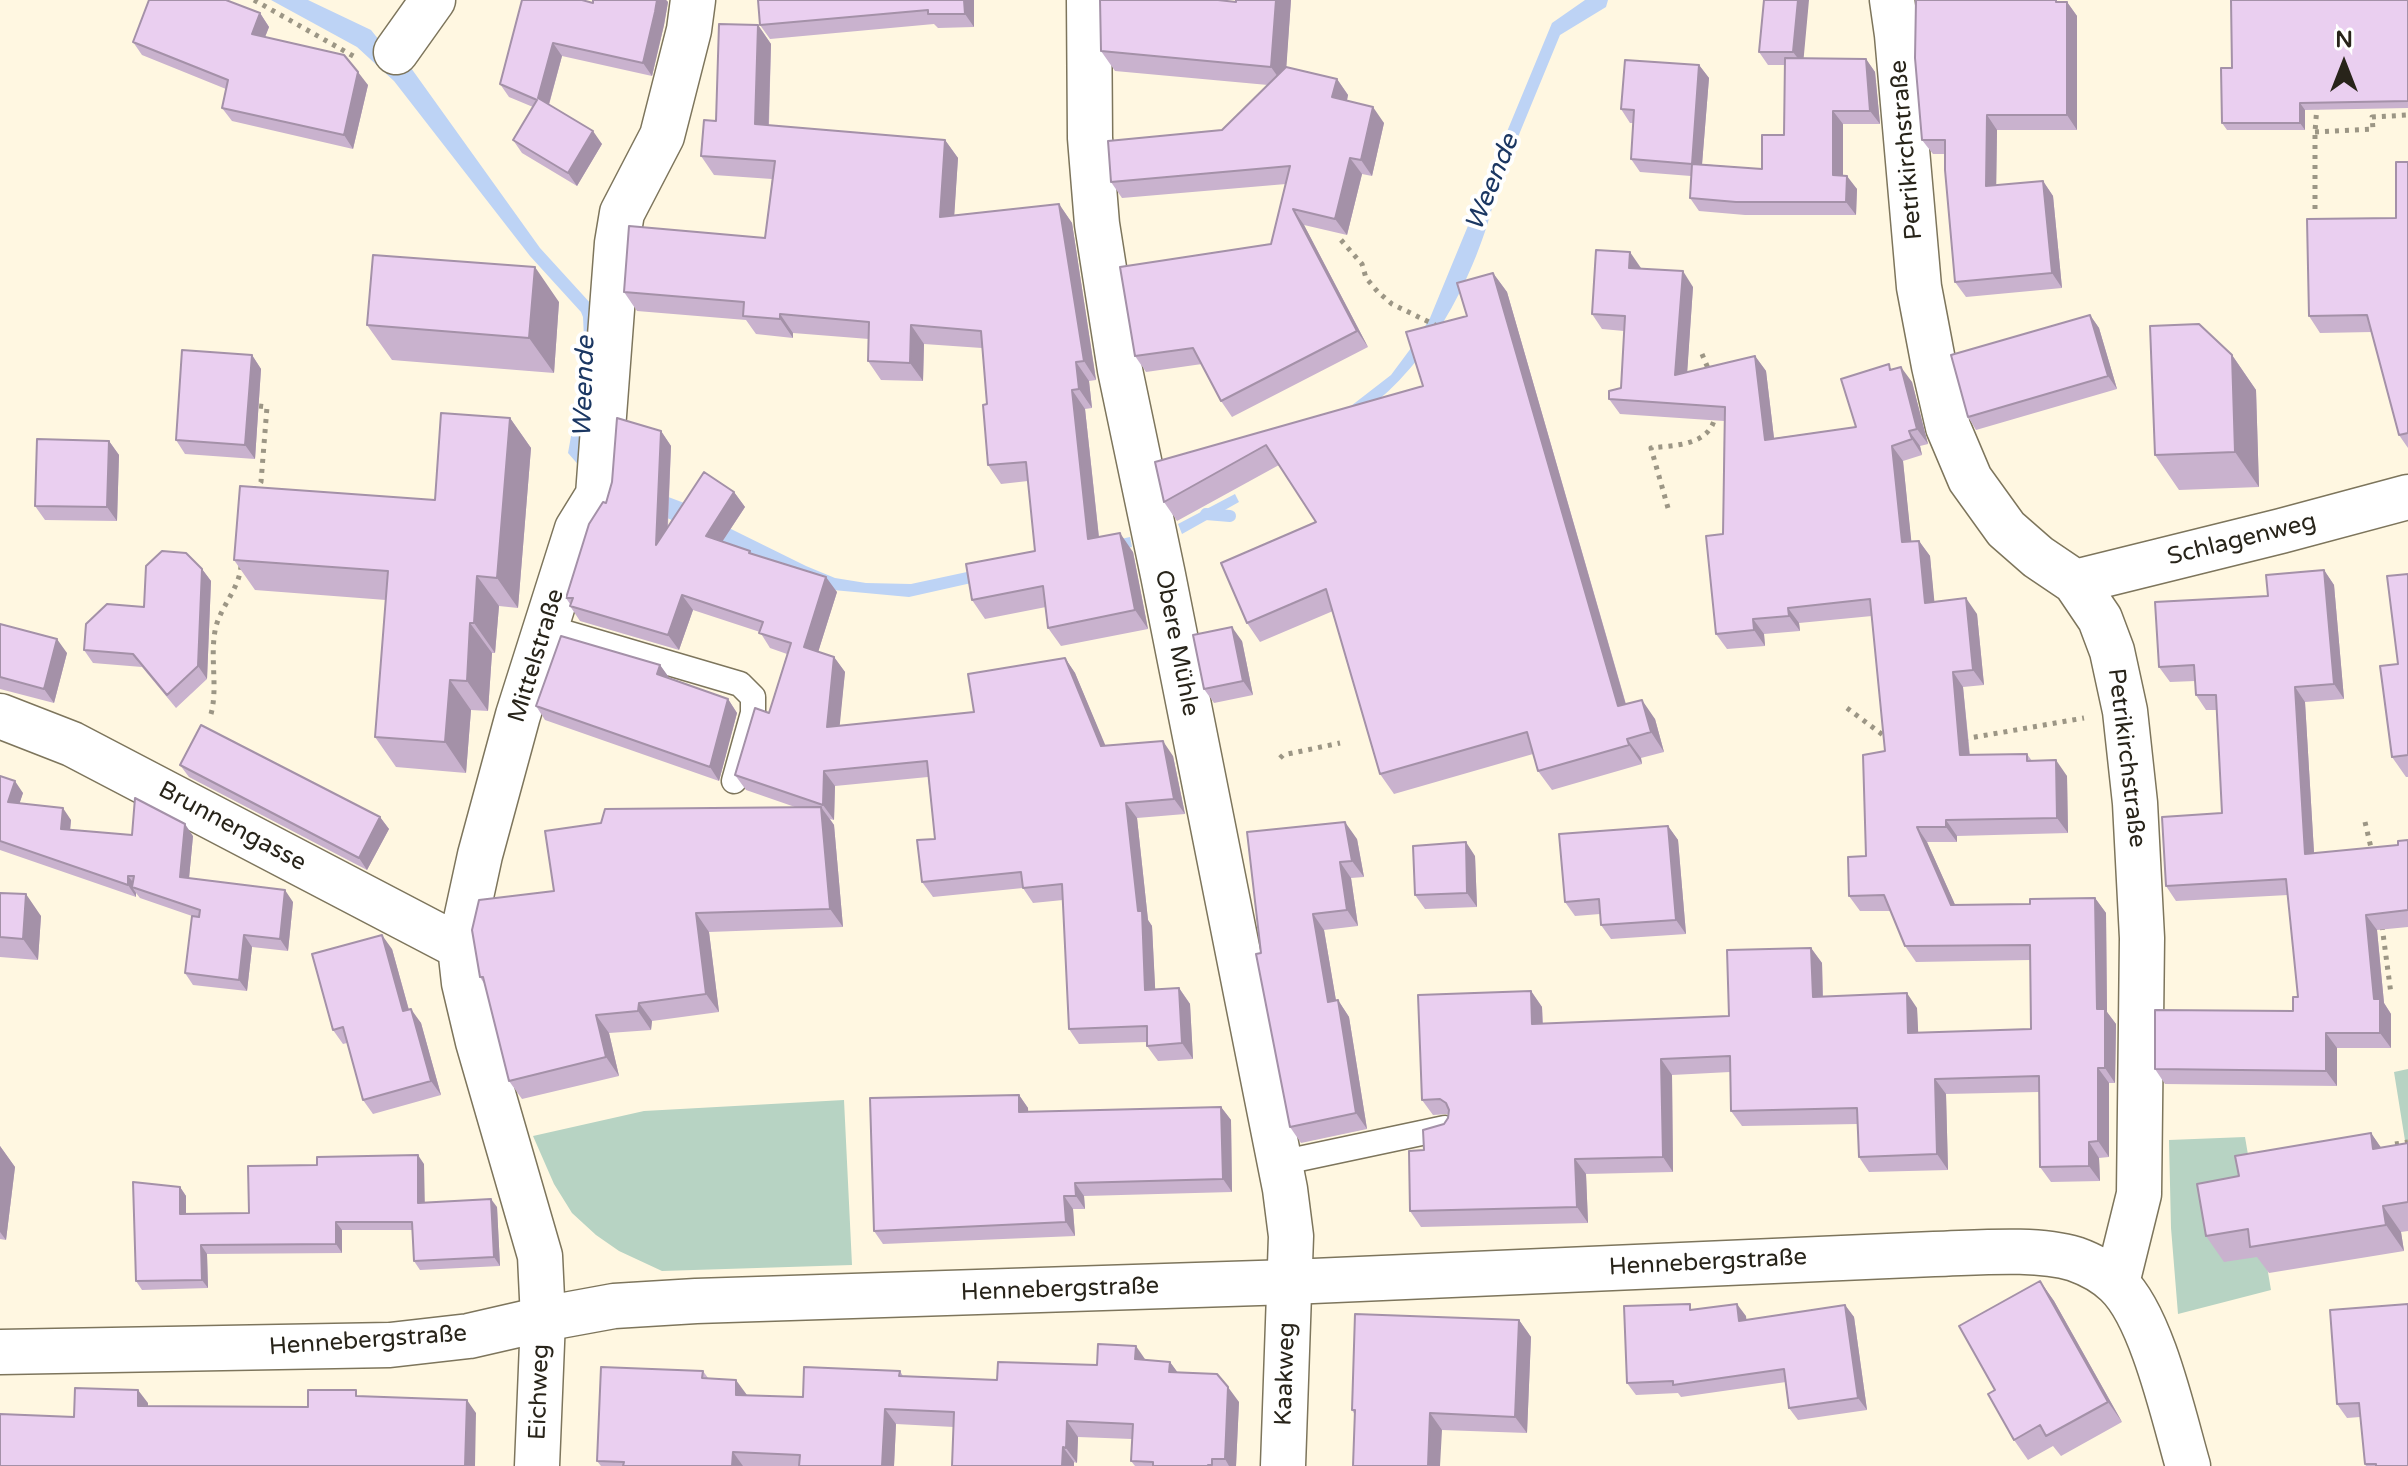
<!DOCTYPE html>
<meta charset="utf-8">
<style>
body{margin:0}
#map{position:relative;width:2408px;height:1466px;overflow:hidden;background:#fff7e1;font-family:"Varela Round",sans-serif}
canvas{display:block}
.north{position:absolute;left:2304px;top:24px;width:80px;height:80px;-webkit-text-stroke:6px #fff;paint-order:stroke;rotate:0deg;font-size:22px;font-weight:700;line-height:32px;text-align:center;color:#28241a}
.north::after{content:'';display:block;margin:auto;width:28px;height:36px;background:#28241a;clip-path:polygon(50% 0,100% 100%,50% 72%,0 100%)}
</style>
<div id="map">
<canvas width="2408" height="1466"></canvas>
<div class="north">N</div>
</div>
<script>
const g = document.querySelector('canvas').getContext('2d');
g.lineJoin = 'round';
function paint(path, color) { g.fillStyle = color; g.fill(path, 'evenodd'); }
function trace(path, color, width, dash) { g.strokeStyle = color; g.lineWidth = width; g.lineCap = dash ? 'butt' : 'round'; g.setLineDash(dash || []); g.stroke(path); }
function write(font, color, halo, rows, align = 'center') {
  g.font = font + ' "Varela Round",sans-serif'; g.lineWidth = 8; g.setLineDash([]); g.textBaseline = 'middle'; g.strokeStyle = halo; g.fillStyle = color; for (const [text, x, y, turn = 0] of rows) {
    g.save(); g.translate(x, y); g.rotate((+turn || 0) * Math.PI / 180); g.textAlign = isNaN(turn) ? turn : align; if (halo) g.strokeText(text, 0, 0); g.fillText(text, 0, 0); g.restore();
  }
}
paint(new Path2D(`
 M2408,1069V1153H2407L2394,1072Z
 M844,1100L852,1265L662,1271L619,1251L596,1235L572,1213L554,1184L533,1136L644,1111Z
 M2245,1137L2271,1290L2178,1314L2171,1228L2169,1140Z`), '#b7d3c3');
paint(new Path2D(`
 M271,0H308L371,30L383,45L406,61L540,248L592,305L613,476L700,509L731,529L806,566L835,578L866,583L911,584L1130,537L1132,547L909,597L833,590L723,544L618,495L589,477L568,453L585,359L583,317L581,312L530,256L394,81L357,47Z
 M1585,0H1608L1606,7L1560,35L1497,188C1480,266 1435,357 1371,406C1355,418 1334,425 1316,433L1391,375L1417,340L1430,318L1453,262L1552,23Z
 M1235,494L1239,502L1182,534L1178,524Z`), '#bdd3f5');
trace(new Path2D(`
 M1206,514L1230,516`), '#bdd3f5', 12);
const service = new Path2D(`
 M546,627L740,684L753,697V713L734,781
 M1280,1163L1445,1128`);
const minor = new Path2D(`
 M1089,0L1090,138L1097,224L1120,370L1163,575L1285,1189L1291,1236L1283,1466
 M1892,0L1897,35L1919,287L1934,366L1948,427L1970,479L2006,529L2038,557L2075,582L2100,619L2112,651L2125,711L2135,803L2142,938L2139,1194L2117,1283
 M396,52L433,0
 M2075,582L2281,531L2408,497
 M0,716L72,744L460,947
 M537,1466L543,1319L540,1256L478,1042L464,983L460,947L480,855L518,715L577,529L598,495L617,243L622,213L662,136L689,30L693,0`);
const tertiary = new Path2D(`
 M0,1352L390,1345L469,1336L543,1319L614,1306L696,1301L1290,1282L1934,1254C1975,1253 2036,1247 2075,1259C2089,1264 2106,1273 2117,1284C2152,1317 2174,1418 2188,1466`);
trace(service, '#7d755c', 27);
trace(minor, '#7d755c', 47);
trace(tertiary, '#7d755c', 47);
trace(new Path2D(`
 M254,0L355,57
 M2315,132L2373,129L2372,117L2408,115
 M2315,209V132L2317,106
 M1341,240L1362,264L1366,278L1378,292L1392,304L1437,326
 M1702,354L1710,373
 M255,491L261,482L267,407L259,406
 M1668,508L1651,448C1675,445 1709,446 1715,417
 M1847,708L1887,738
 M211,714C218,688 210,659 215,631C219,608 239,590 241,566
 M1964,739L2084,718
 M1280,758L1283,755L1340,743
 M2365,822L2372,852
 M2382,926L2391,994
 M2395,1144L2408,1142`), '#9c9685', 5, [4, 6]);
trace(service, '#fff', 24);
trace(minor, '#fff', 44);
trace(tertiary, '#fff', 44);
paint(new Path2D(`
 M593,0H666L668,2L664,25L652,76L562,56L549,105L602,144L577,186L522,153L513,140L533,107L509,97L500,84L593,3Z
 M758,0H974V27L938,28L934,24L770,39L760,25Z
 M1236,0H1291L1286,67L1337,79L1348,95L1347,101L1384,123L1372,176L1362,174L1347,235L1304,225L1368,347L1232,417L1221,401L1202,364L1146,372L1135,356L1271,244L1286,184L1122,198L1111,182L1222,130L1268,85L1115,71L1101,51L1236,2Z
 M2408,0V108L2305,110V130H2227L2222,123L2232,68Z
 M2067,2L2077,16V130H1997L1996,185L2043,181L2053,196L2062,288L1966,297L1955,282L1945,154H1933L1922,140Z
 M1808,3L1803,58L1866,59L1875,72L1880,124H1843V175L1857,189L1856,215H1745L1699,211L1690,198L1691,176L1640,172L1631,159L1633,123H1630L1621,109L1699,65L1709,78L1702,164L1762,169L1784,135L1785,65H1768L1759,52Z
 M260,13L269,27L265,37L368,85L353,149L232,121L222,108L226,89L142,55L133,42Z
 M758,25L771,44L769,125L945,140L958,158L954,215L1059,204L1072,223L1096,380L1089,381L1092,408L1085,409L1099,537L1133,552L1148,629L1061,646L1048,628L1046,607L985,619L972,600L1035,551L1028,481L1001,484L988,465L987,404L982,348L924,344L923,381L881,380L868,361L869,339L793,333V338L756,334L746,320L637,311L624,292L765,238L772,179L714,175L701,156L716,121Z
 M2408,162V448L2399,435L2372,332L2320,333L2309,316L2396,218Z
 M1641,268L1693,287L1687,372L1755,356L1766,371L1774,438L1856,427L1892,369L1912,382L1928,444L1920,446L1922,455L1903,461L1911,541H1919L1930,556L1934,602L1977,614L1984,685L1963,687L1970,755L2027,754L2032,761L2067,776L2068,833L1957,836V842H1927L1955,905L2030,904L2095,898L2106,913L2107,1012L2116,1024L2115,1083H2109V1157L2099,1158L2100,1181L2051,1182L2040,1167L2039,1092L1946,1094L1948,1170L1869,1172L1859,1157L1858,1124L1742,1126L1731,1111L1730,1072L1672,1075L1673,1172L1586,1174L1588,1223L1421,1227L1410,1211L1424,1150L1448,1118L1449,1114L1433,1115L1422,1100L1531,991L1542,1007L1543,1024L1729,1016L1811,948L1822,963L1823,997L1917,1008L1918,1033L2031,1029L2030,960L1916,962L1905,946L1891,911H1860L1849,896L1866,856L1885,751L1872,616L1799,623L1800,631L1764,634L1765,646L1727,649L1716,634L1723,534L1724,421L1620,414L1609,399L1621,388L1624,331L1602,329L1592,314Z
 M1493,273L1507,292L1626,704L1655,719L1664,752L1641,758L1642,764L1552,790L1538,771L1533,754L1394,794L1380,774L1333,611L1260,642L1247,623L1316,522L1279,465L1177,521L1164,502L1155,462L1423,386Z
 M559,302L554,373L392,360L367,325Z
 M2090,315L2099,328L2117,389L1976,430L1968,417Z
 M252,355L261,369L255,459L185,454L176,440Z
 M2232,355L2256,390L2259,487L2179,490L2155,455Z
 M510,418L531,448L518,608L499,606L495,653H492L488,711L471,710L466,773L396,767L375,737L386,600L255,590L234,560L435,500Z
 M661,431L671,446L668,526L734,492L745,507L722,542L750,551L752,554L837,592L818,652L834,657L845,672L839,726L974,712L1065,658L1075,673L1105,746L1173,756L1185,814L1137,818L1148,920L1152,926L1155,989L1179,988L1190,1004L1193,1059L1158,1061L1147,1046V1042L1079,1044L1069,1029L1063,900L1033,903L1023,888L933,897L922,882L935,839L928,777L835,786L834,820L830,819L834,825L843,927L709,932L719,1012L652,1021L651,1030L609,1033L619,1076L522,1099L509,1081L485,985L480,977L554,891L795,807L746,790L735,775L769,713L787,654L770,648L760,632L693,610L679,650L580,621L570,606V604L566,598L606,503L612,482Z
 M109,441L119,455L117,521L45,520L35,506Z
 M202,569L211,581L207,679L176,708L142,667L93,663L84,650L144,607Z
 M2324,570L2334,585L2344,699L2305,702L2314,853L2398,845L2408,840V927L2377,930L2384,1003L2391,1014V1048H2337V1086L2165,1084L2155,1069L2293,1011L2298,997L2288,895L2176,901L2166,886L2222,813L2217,710H2206L2196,695L2195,681L2170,682L2159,667L2268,596Z
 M2408,574V777H2406L2392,757L2398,664Z
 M0,624L67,653L54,703L0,689Z
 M1242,641L1253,695L1214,703L1204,689Z
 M660,665L670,679L728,699L737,713L719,781L545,720L536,706Z
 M180,765L380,817L389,829L367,870L189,777Z
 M0,776L23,793L19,804L71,820L70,830L132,835L193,836L189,878L293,902L288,951L252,947L247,991L193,985L185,973L192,916L140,898L136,893V897L0,850Z
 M1668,826L1678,840L1686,934L1611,939L1601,925L1600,914L1575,916L1565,902Z
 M1357,839L1364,877L1351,878L1358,926L1324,930L1336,1001L1338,1000L1349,1017L1367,1129L1301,1143L1290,1127L1261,953Z
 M1475,856L1477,907L1425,909L1415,895Z
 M0,893L41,916L38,960L0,957Z
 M392,949L409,1010L421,1023L441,1095L373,1114L363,1100L347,1043L343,1044L333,1030Z
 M1019,1095L1028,1108V1112L1221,1107L1231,1120L1232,1192L1084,1196L1085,1209H1073L1075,1236L883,1244L874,1231Z
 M2371,1133L2381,1148L2408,1143V1231L2401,1232L2404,1251L2269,1273L2257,1257L2224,1262L2206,1236L2239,1176Z
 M0,1146L15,1167L6,1240L0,1239Z
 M424,1164V1202L497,1207L500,1266L420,1270L414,1261L412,1230H342V1253L207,1254L208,1288L142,1290L136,1281L180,1187L186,1196V1214L249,1213Z
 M2040,1281L2054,1301L2122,1422L2061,1456L2053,1446L2028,1460L2014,1440L1995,1390Z
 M1845,1305L1854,1317L1867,1410L1798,1420L1789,1408L1786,1382L1681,1397L1678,1393L1636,1395L1627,1383L1694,1309L1746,1316V1320Z
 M2330,1310L2408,1466H2366L2365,1464L2360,1417L2347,1418L2337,1404Z
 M1519,1320L1531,1337L1527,1433L1442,1430L1355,1415L1352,1410Z
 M1146,1360L1170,1362L1177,1372L1239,1402L1236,1466H1135L1131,1461L1132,1439L1078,1437L1077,1463L954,1427L896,1424L894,1466H601L597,1461L703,1371L708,1378L747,1396L803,1397L900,1371L903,1376L997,1380L1097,1365Z`), '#c9b2ce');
paint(new Path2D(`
 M657,0H666L668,2L664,25L652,76L643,63Z
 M964,0H974V27L965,14Z
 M1276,0H1291L1285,87L1271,67Z
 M1798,0H1809L1803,65L1793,52Z
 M2067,2L2077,16V130L2067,115Z
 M260,13L269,27L261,47L252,34Z
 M758,25L771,44L768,143L755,124Z
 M553,43L562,56L547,111L538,98Z
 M1866,59L1875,72L1880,124L1870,111Z
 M1699,65L1709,78L1701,177L1692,164Z
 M358,72L368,85L353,149L344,135Z
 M1337,79L1348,95L1344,113L1332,97Z
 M2300,103L2305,110V130L2300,123Z
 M1373,107L1384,123L1372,176L1361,160Z
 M1833,111L1843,124V188L1833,175Z
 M1987,115L1997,130L1996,201L1986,186Z
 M593,131L602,144L577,186L568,173Z
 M945,140L958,158L953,235L940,217Z
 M1350,158L1362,174L1347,235L1335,219Z
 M1847,176L1857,189L1856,215L1846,202Z
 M2043,181L2053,196L2062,288L2052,273Z
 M1059,204L1072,223L1096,380L1084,361Z
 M1293,209L1304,225L1368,347L1357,331Z
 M1630,252L1641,268L1640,283L1629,268Z
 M535,267L559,302L554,373L529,338Z
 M1683,271L1693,287L1686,390L1675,375Z
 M1493,273L1507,292L1632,726L1618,706Z
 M780,314L793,333V338L780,319Z
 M2090,315L2099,328L2117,389L2108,376Z
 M911,325L924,344L923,381L910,363Z
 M252,355L261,369L255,459L245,445Z
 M2232,355L2256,390L2259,487L2235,452Z
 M1755,356L1766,371L1776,455L1765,440Z
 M1076,362L1089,381L1092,408L1079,389Z
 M1901,367L1912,382L1928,444L1917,429Z
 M1072,390L1085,409L1101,557L1088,539Z
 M510,418L531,448L518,608L497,578Z
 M661,431L671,446L666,560L656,545Z
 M1909,431L1920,446L1922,455L1912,439Z
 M109,441L119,455L117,521L107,507Z
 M1892,446L1903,461L1913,557L1902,542Z
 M734,492L745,507L716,551L706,536Z
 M1120,533L1133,552L1148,629L1135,610Z
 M1919,541L1930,556L1936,618L1925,603Z
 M202,569L211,581L207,679L198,666Z
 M2324,570L2334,585L2344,699L2334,684Z
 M477,576L499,606L495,653L474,623Z
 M826,577L837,592L815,662L804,647Z
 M682,595L693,610L679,650L668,635Z
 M1966,598L1977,614L1984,685L1973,670Z
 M1788,608L1799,623L1800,631L1789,616Z
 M1753,619L1764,634L1765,646L1754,630Z
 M470,623L492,653L488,711L467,681Z
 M1232,627L1242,641L1253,695L1243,681Z
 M57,639L67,653L54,703L44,689Z
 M834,657L845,672L838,743L827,727Z
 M1065,658L1075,673L1112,761L1101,746Z
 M660,665L670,679L657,674Z
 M1953,672L1963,687L1971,771L1960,755Z
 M450,680L471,710L466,773L445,742Z
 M2295,687L2305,702L2315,869L2305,854Z
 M728,699L737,713L719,781L710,767Z
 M1642,700L1655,719L1664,752L1651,732Z
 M1627,739L1641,758L1642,764L1629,745Z
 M1163,741L1173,756L1185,814L1174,799Z
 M2056,760L2067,776L2068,833L2057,818Z
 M824,771L835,786L834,820L823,805Z
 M15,781L23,793L16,814L8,802Z
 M1126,803L1137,818L1148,920L1152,926L1156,1005L1145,990Z
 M821,807L834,825L843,927L830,909Z
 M63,808L71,820L69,841L61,829Z
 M380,817L389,829L367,870L359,858Z
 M1946,820L1957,836V842L1946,827Z
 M1345,822L1357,839L1364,877L1352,861Z
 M185,824L193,836L188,889L180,877Z
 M1668,826L1678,840L1686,934L1676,920Z
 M1917,827L1927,842L1962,920L1951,905Z
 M1466,842L1475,856L1477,907L1467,893Z
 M1340,862L1351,878L1358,926L1347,910Z
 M128,876L137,887H132L136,893V897L128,885Z
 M285,890L293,902L288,951L280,939Z
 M26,894L41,916L38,960L23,939Z
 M2095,898L2106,913L2107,1012L2116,1024L2115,1083L2105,1068L2097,1009Z
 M696,913L709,932L719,1012L706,994Z
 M1313,914L1324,930L1339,1018L1328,1002Z
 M2366,915L2377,930L2384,1003L2391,1014V1048L2380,1033L2374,999Z
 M244,935L252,947L247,991L239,980Z
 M382,935L392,949L413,1025L403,1011Z
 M1811,948L1822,963L1823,1012L1813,997Z
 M1179,988L1190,1004L1193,1059L1182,1043Z
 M1531,991L1542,1007L1543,1040L1532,1024Z
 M1907,993L1917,1008L1919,1049L1908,1033Z
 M1338,1000L1349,1017L1367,1129L1356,1113Z
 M639,1003L652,1021L651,1030L638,1011Z
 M411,1009L421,1023L441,1095L431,1081Z
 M596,1015L609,1033L619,1076L606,1057Z
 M2326,1033L2337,1048V1086L2326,1071Z
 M1661,1059L1672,1075L1673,1172L1663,1157Z
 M2098,1068L2109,1083V1157L2098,1141Z
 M1935,1079L1946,1094L1948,1170L1937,1154Z
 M1019,1095L1028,1108L1029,1125L1019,1112Z
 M1221,1107L1231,1120L1232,1192L1223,1179Z
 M2371,1133L2389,1159L2373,1149Z
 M2089,1142L2099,1158L2100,1181L2089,1166Z
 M0,1146L15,1167L6,1240L0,1232Z
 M418,1155L424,1164L425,1211L418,1203Z
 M1575,1159L1586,1174L1588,1223L1577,1207Z
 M1075,1183L1084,1196L1085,1209L1076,1196Z
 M180,1187L186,1196V1223L180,1214Z
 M1064,1196L1073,1209L1075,1236L1066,1222Z
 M491,1199L497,1207L500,1266L494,1257Z
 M2383,1206L2401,1232L2404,1251L2386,1225Z
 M336,1222L342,1230V1253L336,1244Z
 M201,1245L207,1254L208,1288L202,1280Z
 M2040,1281L2054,1301L2122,1422L2108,1402Z
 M1737,1304L1746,1316L1748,1333L1739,1321Z
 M1845,1305L1854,1317L1867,1410L1858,1398Z
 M1519,1320L1531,1337L1527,1433L1515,1417Z
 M1136,1346L1147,1362L1135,1359Z
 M1170,1362L1181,1377L1169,1372Z
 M736,1380L747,1395H736Z
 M1228,1387L1239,1402L1236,1466H1229L1225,1459Z
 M138,1390L148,1403V1419L138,1406Z
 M467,1400L476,1413L475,1466H465Z
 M885,1409L896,1424L894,1466H882Z
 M1430,1413L1442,1430L1440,1466H1428Z
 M1067,1421L1078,1437L1077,1463L1066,1448Z
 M1063,1447L1074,1462V1466H1062Z
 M733,1452L743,1466H732Z`), '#a491a8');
const building = new Path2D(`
 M149,0H226L260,13L252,34L344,55L358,72L344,135L222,108L228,80L133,42Z
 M522,0H582L593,3V0H657L655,12L643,63L553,43L538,98L593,131L568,173L513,140L537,100L500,84Z
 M758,0H964L965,14H928V10L760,25Z
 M1100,0H1218L1236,2V0H1276L1271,67L1101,51Z
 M1764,0H1798L1793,52H1759Z
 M1916,0H2056V2H2067V115H1987L1986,186L2043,181L2052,273L1955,282L1945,170V140H1922L1915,58Z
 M2231,0H2408V101L2300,103V123H2222L2221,68H2232Z
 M719,24L758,25L755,124L945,140L940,217L1059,204L1084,361L1076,362L1079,389L1072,390L1088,539L1120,533L1135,610L1048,628L1043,586L972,600L966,564L1035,551L1026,462L988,465L983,405L987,404L981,331L911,325L910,363L868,361L869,322L780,314V319L743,316L744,302L624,292L629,226L765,238L775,161L701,156L704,120L716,121Z
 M1785,58L1866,59L1870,111H1833V175L1847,176L1846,202H1736L1690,198L1692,164L1762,169V135H1784Z
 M1625,60L1699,65L1692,164L1631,159L1634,110L1621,109Z
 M1286,67L1337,79L1332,97L1373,107L1361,160L1350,158L1335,219L1293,209L1357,331L1221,401L1193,348L1135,356L1120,267L1271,244L1290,166L1111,182L1108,141L1222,130Z
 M2396,162H2408V433L2399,435L2367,315L2309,316L2307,219L2396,218Z
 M1596,250L1630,252L1629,268L1683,271L1675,375L1755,356L1765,440L1856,427L1841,379L1889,364L1890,370L1901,367L1917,429L1909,431L1912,439L1892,446L1902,542L1919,541L1925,603L1966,598L1973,670L1953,672L1960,755L2027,754V761L2056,760L2057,818L1946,820V827H1917L1951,905L2030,904V899L2095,898L2097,1009H2105V1068H2098V1141L2089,1142V1166L2040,1167L2039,1076L1935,1079L1937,1154L1859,1157L1857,1108L1731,1111L1730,1056L1661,1059L1663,1157L1575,1159L1577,1207L1410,1211L1409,1151L1424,1150L1423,1130L1444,1124L1448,1118L1449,1110L1446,1103L1440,1099L1422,1100L1418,995L1531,991L1532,1024L1729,1016L1727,950L1811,948L1813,997L1907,993L1908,1033L2031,1029L2030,945L1905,946L1884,895L1849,896L1848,857L1866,856L1863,755L1885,751L1870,599L1788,608L1789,616L1753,619L1754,630L1716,634L1706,536L1723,534L1725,407L1609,399V391L1621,388L1625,316L1592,314Z
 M373,255L535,267L529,338L367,325Z
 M1493,273L1618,706L1642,700L1651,732L1627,739L1629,745L1538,771L1527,732L1380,774L1326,589L1247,623L1221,563L1316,522L1266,445L1164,502L1155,462L1423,386L1406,332L1467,316L1457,283Z
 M2090,315L2108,376L1968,417L1951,355Z
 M2199,324L2232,355L2235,452L2155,455L2150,326Z
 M182,350L252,355L245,445L176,440Z
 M441,413L510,418L497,578L477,576L474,623H470L467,681L450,680L445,742L375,737L388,571L234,560L240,486L435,500Z
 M617,418L661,431L656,545L704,472L734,492L706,536L750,551L749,553L826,577L804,647L834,657L827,727L974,712L968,674L1065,658L1101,746L1163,741L1174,799L1126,803L1138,911H1142L1145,990L1179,988L1182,1043L1147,1046V1026L1069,1029L1062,884L1023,888L1021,872L922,882L917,840L935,839L927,761L824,771L823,805L735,775L755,708L769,713L791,643L759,633L763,622L682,595L668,635L570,606L573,598H566L589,524L603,502L606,503L612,482Z
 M37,439L109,441L107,507L35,506Z
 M162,551L186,553L202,569L198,666L167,695L133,654L84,650L86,624L107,604L144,607L146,566Z
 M2324,570L2334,684L2295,687L2305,854L2398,845V841L2408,840V910L2366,915L2374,999H2380V1033H2326V1071L2155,1069V1010L2293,1011V997H2298L2286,879L2166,886L2162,817L2222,813L2216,695H2196L2194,665L2159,667L2155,602L2268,596L2266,575Z
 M2408,574V755L2392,757L2380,666L2398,664L2387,576Z
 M0,624L57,639L44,689L0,677Z
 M1232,627L1243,681L1204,689L1193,635Z
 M561,636L660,665L657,674L728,699L710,767L536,706Z
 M201,725L380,817L359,858L180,765Z
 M0,776L15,781L8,802L63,808L61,829L132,835L135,798L185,824L180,877L285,890L280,939L244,935L239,980L185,973L192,916L199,917L200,910L132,887L134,876H128V885L0,841Z
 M821,807L830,909L696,913L706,994L639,1003L638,1011L596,1015L606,1057L509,1081L483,977H480L472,930L479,900L554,891L545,831L601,823L605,809Z
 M1345,822L1352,861L1340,862L1347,910L1313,914L1328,1002L1338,1000L1356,1113L1290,1127L1256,954L1261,953L1247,832Z
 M1668,826L1676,920L1601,925L1599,899L1565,902L1559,834Z
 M1466,842L1467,893L1415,895L1413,846Z
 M0,893L26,894L23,939L0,937Z
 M382,935L403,1011L411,1009L431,1081L363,1100L343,1027L333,1030L312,954Z
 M1019,1095V1112L1221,1107L1223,1179L1075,1183L1076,1196H1064L1066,1222L874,1231L870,1098Z
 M2371,1133L2373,1149L2408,1143V1202L2383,1206L2386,1225L2250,1247L2248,1229L2206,1236L2197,1184L2239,1176L2235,1156Z
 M418,1155V1203L491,1199L494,1257L414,1261L412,1222H336V1244L201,1245L202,1280L136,1281L133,1182L180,1187V1214L249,1213L248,1166L317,1165V1157Z
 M2040,1281L2108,1402L2046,1436L2040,1425L2014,1440L1988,1394L1995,1390L1959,1326Z
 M1690,1304V1310L1737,1304L1739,1321L1845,1305L1858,1398L1789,1408L1784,1369L1673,1385V1381L1627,1383L1624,1306Z
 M2408,1304V1466H2376V1464H2365L2359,1403L2337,1404L2330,1310Z
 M1355,1314L1519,1320L1515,1417L1430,1413L1428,1466H1353L1355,1410H1352Z
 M1098,1344L1136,1346L1135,1359L1170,1362L1169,1372L1217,1374L1228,1387L1225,1459H1212V1465H1208V1466H1153V1462L1131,1461L1133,1424L1067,1421L1066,1448L1063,1447L1062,1466H952L954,1412L885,1409L882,1466H799L800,1455L733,1452L732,1466H623L624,1462L597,1461L601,1367L703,1371L702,1378L736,1380V1395L803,1397L804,1367L900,1371L899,1376L997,1380L998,1362L1097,1365Z
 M75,1388L138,1390V1406L308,1407V1390H356V1396L467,1400L465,1466H0V1414L74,1417Z`);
paint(building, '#eacff0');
trace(building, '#a491a8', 2);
write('24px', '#28241a', '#fff', [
 ["Petrikirchstraße",1907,150,-95],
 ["Schlagenweg",2242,540,-14],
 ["Obere Mühle",1176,643,79],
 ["Mittelstraße",537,656,-73],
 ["Petrikirchstraße",2126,758,83],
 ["Brunnengasse",232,827,28],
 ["Hennebergstraße",1708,1263,-3],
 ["Hennebergstraße",1060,1290,-2],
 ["Hennebergstraße",368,1341,-4],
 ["Kaakweg",1286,1374,-88],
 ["Eichweg",540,1392,-88]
]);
write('italic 26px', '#1b3762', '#fff', [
 ["Weende",1493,183,-68],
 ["Weende",585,387,-88]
]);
</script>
